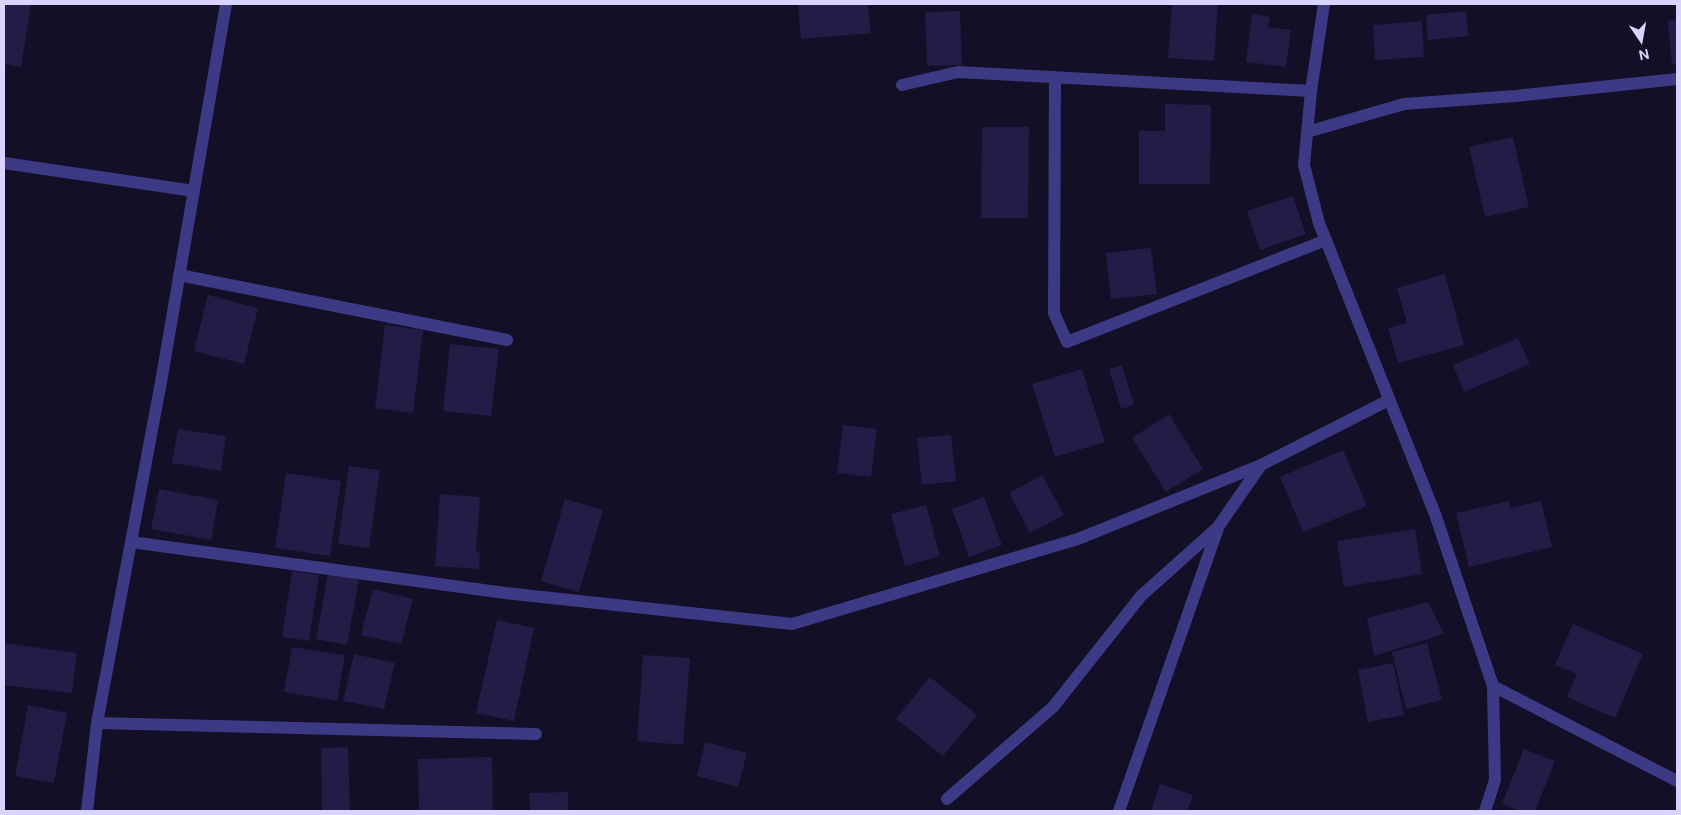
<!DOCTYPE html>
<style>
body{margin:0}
#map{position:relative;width:1681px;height:815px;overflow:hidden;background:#130f26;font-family:"DM Sans",sans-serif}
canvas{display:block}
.frame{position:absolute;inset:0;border:5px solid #d9d4ff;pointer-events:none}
.north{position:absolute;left:1616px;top:15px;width:50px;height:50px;-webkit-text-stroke:4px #130f26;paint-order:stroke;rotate:168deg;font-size:14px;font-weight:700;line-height:20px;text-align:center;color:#d9d4ff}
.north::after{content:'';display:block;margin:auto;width:18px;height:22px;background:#d9d4ff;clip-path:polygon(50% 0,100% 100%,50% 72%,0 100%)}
</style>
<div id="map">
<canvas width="1681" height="815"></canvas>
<div class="frame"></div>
<div class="north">N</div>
</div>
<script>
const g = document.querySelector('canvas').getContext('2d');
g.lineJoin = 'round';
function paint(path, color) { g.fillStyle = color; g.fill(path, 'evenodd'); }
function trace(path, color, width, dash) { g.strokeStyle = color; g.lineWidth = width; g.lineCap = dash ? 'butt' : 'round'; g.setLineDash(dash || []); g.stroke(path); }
paint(new Path2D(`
 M4,4H31L21,67L4,64Z
 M798,4H868L871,33L801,39Z
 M1172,4H1218L1214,61L1168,58Z
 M960,11L962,65L927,66L925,12Z
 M1466,11L1468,36L1428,40L1426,15Z
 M1252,14L1270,17L1268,27L1291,30L1286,67L1246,62Z
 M1677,20V64H1672L1668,21Z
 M1422,21L1424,57L1375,60L1373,25Z
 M1165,104L1211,105L1210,184H1139V131H1165Z
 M982,127H1029L1028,218H981Z
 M1513,137L1529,207L1485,217L1469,147Z
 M1293,196L1306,234L1260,250L1247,211Z
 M1151,248L1157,294L1111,299L1106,253Z
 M1445,274L1464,345L1398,363L1388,328L1407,323L1397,288Z
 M208,295L258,308L244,364L194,351Z
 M385,325L423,330L413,413L375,408Z
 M1518,338L1530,364L1464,392L1453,365Z
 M450,344L499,349L491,416L443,411Z
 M1122,365L1134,405L1121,409L1109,369Z
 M1082,369L1105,442L1055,457L1032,384Z
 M1169,414L1203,469L1166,492L1132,438Z
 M843,425L877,429L871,477L837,473Z
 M178,429L226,436L221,471L172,463Z
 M951,435L956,481L922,485L917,438Z
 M1343,450L1367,506L1303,532L1280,477Z
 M349,466L380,470L369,548L338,544Z
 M286,473L341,481L330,556L275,548Z
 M1042,475L1064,515L1030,533L1009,493Z
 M159,489L218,500L211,540L151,529Z
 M440,494L480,497L476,552L480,553L479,569L435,566Z
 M984,497L1002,545L969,557L952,509Z
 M565,499L603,510L579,592L541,581Z
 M1509,501L1510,508L1541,501L1552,547L1469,567L1456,513Z
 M926,505L940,556L905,566L891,514Z
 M1415,529L1422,574L1344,587L1337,541Z
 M292,571L319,575L309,641L282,637Z
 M328,573L359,579L347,645L316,639Z
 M373,589L413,599L401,644L361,635Z
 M1428,602L1444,634L1374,656L1367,618Z
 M497,620L534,628L514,721L476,713Z
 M1573,624L1643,654L1615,718L1567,697L1577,674L1555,665Z
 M4,643L77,653L72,693L4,685Z
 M1427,643L1442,700L1406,709L1392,652Z
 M292,647L345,655L337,701L284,692Z
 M354,654L395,663L384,709L343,701Z
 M643,655L690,658L683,745L637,741Z
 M1393,663L1404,715L1368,722L1358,670Z
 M930,677L977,715L943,756L896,719Z
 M28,705L67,713L54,783L15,776Z
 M705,742L747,753L738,787L697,776Z
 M348,747L350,811H322L321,748Z
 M1524,749L1555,761L1535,811H1520L1502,804Z
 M492,757L493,811H419L418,759Z
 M1160,784L1193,795L1187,811H1151Z
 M568,792V811H530L529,793Z`), '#241b47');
trace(new Path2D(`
 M1324,4L1311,91L1304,165L1319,223L1435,514L1493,686L1495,780L1485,811
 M1055,77L1054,313L1067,342L1326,240
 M902,85L958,72L1311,91
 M1307,132L1404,104L1515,96L1677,79
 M4,163L194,191
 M179,275L507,340
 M131,542L505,593L792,624L1078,539L1261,465
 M1493,686L1677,781
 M97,723L536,734
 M947,799L1053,707L1141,596L1218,527L1261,465L1389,400
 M1119,811L1218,528`), '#3d3a85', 12);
trace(new Path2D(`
 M87,811L97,723L161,382L226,4`), '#3d3a85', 12);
</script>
